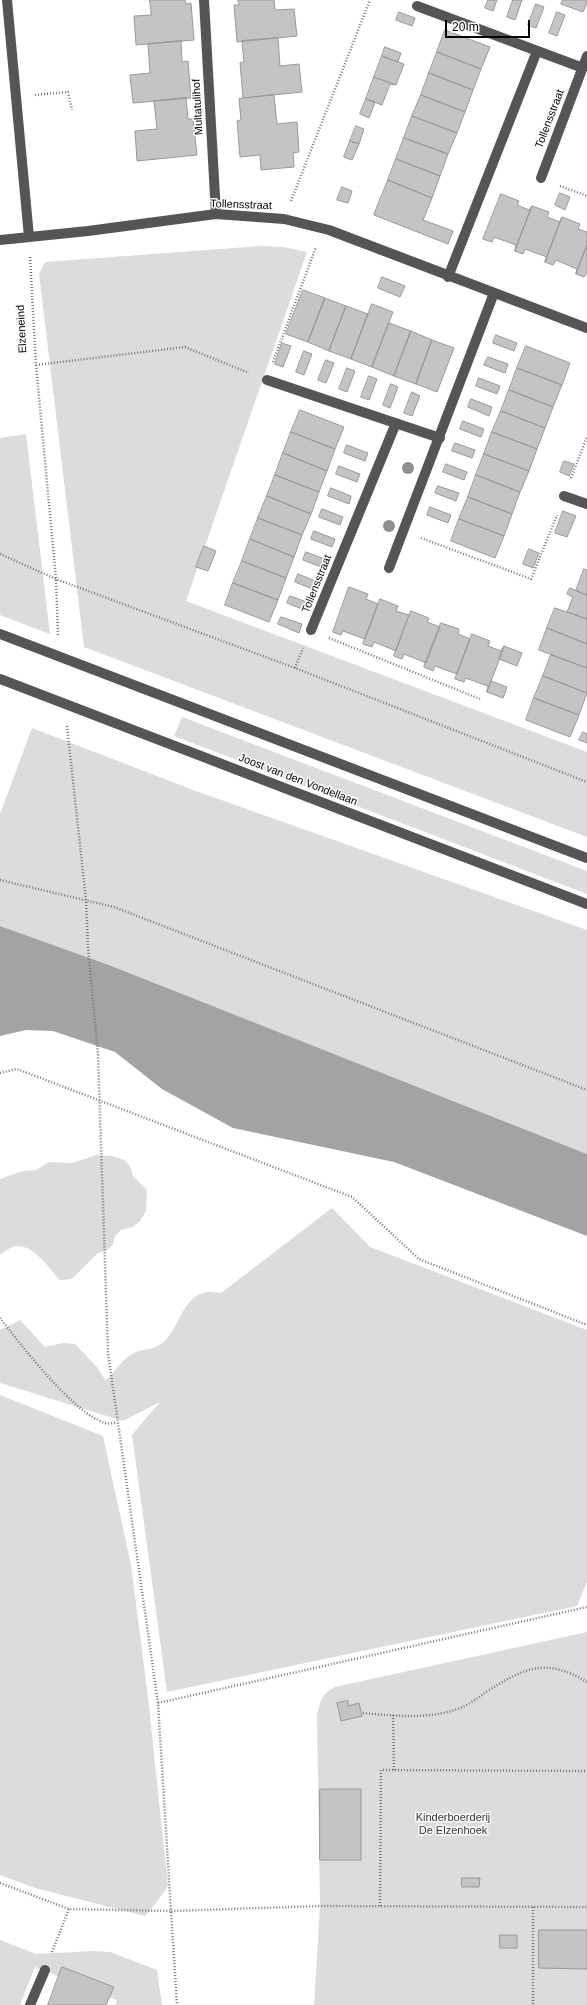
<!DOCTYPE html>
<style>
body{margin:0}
#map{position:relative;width:587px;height:2005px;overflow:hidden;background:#fff;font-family:Arial,sans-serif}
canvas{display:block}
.scale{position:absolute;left:445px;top:20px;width:85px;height:18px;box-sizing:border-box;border:2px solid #000;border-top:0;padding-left:5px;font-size:12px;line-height:14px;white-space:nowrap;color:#000;-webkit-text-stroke:3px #fff;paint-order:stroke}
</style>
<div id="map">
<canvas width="587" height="2005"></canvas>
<div class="scale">20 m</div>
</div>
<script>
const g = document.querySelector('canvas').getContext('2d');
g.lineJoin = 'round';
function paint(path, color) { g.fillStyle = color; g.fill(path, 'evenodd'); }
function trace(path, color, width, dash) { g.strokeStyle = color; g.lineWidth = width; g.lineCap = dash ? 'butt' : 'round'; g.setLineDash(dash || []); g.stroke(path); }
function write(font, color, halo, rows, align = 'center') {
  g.font = font + ' Arial,sans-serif'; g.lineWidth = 3; g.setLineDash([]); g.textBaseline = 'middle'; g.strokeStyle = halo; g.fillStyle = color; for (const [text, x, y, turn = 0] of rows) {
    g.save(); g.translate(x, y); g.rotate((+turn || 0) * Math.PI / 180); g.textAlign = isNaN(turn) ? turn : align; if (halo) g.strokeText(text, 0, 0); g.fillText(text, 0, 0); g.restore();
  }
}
paint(new Path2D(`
 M261,246L284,247L307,252L186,601L587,752V837L84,647L39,274L45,262Z
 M26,434L50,634L0,615V438Z
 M182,717L587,871V894L174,736Z
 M32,728L196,791L587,930V1154L109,965L0,926V814Z
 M96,1155L113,1156L124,1160L130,1166L133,1176L147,1190L146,1211L140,1221L133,1227L121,1230L115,1236L113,1245L107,1250L98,1253L72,1279L60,1280C43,1262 26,1231 0,1255V1179L23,1171L36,1170L49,1162L72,1163Z
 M332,1208L370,1247L587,1330V1582L577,1606L167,1692L132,1435L160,1402L123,1421L0,1383V1330L20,1320L45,1347L63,1343L75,1344L97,1367L106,1381C114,1372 122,1360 132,1354C139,1349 150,1350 158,1346C180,1334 179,1298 206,1292C210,1291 216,1293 221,1293Z
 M0,1395L103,1436L131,1565L148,1697L168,1886L156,1903L145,1916L35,1888L0,1875Z
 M587,1632V2005H314L320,1906L317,1715C320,1702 322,1693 335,1687Z
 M0,1940L36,1954L93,1951L110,1952L157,1970L162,2005H115L117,2000L35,1967L20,2005H0Z`), '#dcdcdc');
paint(new Path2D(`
 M0,926L109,965L587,1154V1236L394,1162L233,1128L162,1089L115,1052L53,1031L26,1030L0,1036Z`), '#a3a3a3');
const building = new Path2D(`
 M150,0H185L186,4L191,3L194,40L136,45L134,16L151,15Z
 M238,0H274L275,10L294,9L297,36L237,42L234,5H239Z
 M488,0H497L493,11L485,8Z
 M513,0H522L515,20L507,17Z
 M563,0H587V3L583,12L561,4Z
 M536,4L544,7L536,28L528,25Z
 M399,12L415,18L412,26L396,20Z
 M557,12L565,15L557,36L549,33Z
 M445,30L490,47L481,69L437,52Z
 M278,38L280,66L299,64L302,92L243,98L240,63L244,62L242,41Z
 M181,41L182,62L188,61L191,98L133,103L130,75L150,73L148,44Z
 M385,47L401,53L398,62L382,56Z
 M437,52L481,69L473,90L429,73Z
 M382,56L404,64L396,85L374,77Z
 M429,73L473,90L465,112L421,95Z
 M374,77L396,85L390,84L382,105L366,99Z
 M274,95L277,124L297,122L299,152L293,153L294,167L261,170L260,155L240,157L237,121L241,120L239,99Z
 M421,95L465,112L457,133L412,116Z
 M186,98L188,119H193L197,155L137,161L135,131L157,129L154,101Z
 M366,99L375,102L369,118L360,114Z
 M412,116L457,133L448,154L404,138Z
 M356,126L364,129L359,144L350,141Z
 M404,138L448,154L440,176L396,159Z
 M350,141L359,144L352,160L344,157Z
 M396,159L440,176L432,198L388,180Z
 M388,180L432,198L423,220L453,231L448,244L374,215Z
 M342,187L352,191L348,203L337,200Z
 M560,193L570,197L565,210L555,205Z
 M501,194L519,201L517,205L529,210L532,206L515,251L516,245L494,237L492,242L483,239Z
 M532,206L549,212L547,217L560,222L562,217L545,262L547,257L525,249L523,254L515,251Z
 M562,217L580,224L578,229L587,232V245L576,274L577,269L556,260L553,265L545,262Z
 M587,245V273L584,277L576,274Z
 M382,277L405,286L400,297L378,288Z
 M303,290L325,298L308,342L286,334Z
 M325,298L346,306L329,351L308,342Z
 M372,304L393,312L372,367L351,359Z
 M346,306L368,314L351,359L329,351Z
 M389,323L411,331L394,376L372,367Z
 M411,331L432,340L416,384L394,376Z
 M496,335L517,343L514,351L493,343Z
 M432,340L454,348L437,392L416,384Z
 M282,343L291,346L283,367L275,364Z
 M526,346L570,363L562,385L517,368Z
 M304,351L312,354L304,375L296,372Z
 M488,357L508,364L505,373L484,365Z
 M326,360L334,363L326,383L318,380Z
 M347,368L355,371L347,392L339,389Z
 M517,368L562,385L553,407L509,390Z
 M369,376L377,379L369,400L361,397Z
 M479,378L500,386L497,394L476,386Z
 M391,384L398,387L390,408L383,405Z
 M509,390L553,407L545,428L501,411Z
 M412,392L420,396L412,416L404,413Z
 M471,399L492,407L489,416L468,407Z
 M300,410L344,427L335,449L291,432Z
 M501,411L545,428L537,449L492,432Z
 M463,421L484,429L481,437L460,429Z
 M291,432L335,449L327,471L283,453Z
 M492,432L537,449L529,471L484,454Z
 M455,443L475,450L472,458L452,451Z
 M347,445L368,453L365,461L344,453Z
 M283,453L327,471L319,492L275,475Z
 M484,454L529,471L520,492L476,475Z
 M564,461L574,464L569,476L560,472Z
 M446,464L467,472L464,480L443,472Z
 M339,466L360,474L357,482L336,474Z
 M275,475L319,492L311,514L267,496Z
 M476,475L520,492L512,514L468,497Z
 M438,486L459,493L456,501L435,493Z
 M331,488L351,496L349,504L328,496Z
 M267,496L311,514L302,535L258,518Z
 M468,497L512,514L504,536L459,519Z
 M430,507L451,515L448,523L427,515Z
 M322,509L343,517L340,525L319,517Z
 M563,511L576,516L567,537L555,533Z
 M258,518L302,535L294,557L250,539Z
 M459,519L504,536L495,558L451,541Z
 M314,531L335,539L332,547L311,539Z
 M250,539L294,557L286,578L242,561Z
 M204,546L216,551L208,571L196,567Z
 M529,549L539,553L533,568L523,564Z
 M306,552L327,560L324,568L303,560Z
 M242,561L286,578L278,600L233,583Z
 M584,569L587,570V595L576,591Z
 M298,574L318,582L315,590L295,582Z
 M233,583L278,600L269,622L225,605Z
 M349,587L368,594L366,599L378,604L365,639L343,631L341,635L333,632Z
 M570,588L587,595V619L567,612L573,597L567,594Z
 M290,596L310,603L307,611L287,603Z
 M380,599L398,606L396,611L409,615L396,651L374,642L372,647L363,644Z
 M555,608L587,619V644L547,628Z
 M411,611L429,618L427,622L440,627L426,663L404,654L402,659L394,656Z
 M281,617L302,624L299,633L278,624Z
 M441,623L459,629L458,634L470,639L457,674L435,666L433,671L424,667Z
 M547,628L587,644V668L539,650Z
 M472,634L490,641L488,646L501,651L504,647L487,692L488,686L465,678L464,682L455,679Z
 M504,646L522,653L517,666L499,659Z
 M551,655L587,668V693L543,676Z
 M543,676L587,693L579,715L534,698Z
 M491,681L507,687L503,698L487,692Z
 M534,698L579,715L570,737L526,720Z
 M583,732L587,734V743L579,740Z
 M348,1701V1706L359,1703L362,1716L341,1721L337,1703Z
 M320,1789H361V1860H320Z
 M462,1878H480L479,1887H462Z
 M539,1930H587V1969L539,1968Z
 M500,1935H517V1948H500Z
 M62,1967L114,1987L106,2005H48Z`);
paint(building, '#c4c4c4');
trace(building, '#999', 1);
trace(new Path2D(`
 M35,95L68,92L72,110
 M560,186L587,196
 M291,201L370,0
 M30,257L36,365L56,579L58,635
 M273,362L316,247
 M36,365L185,347L249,373
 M571,478L587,437
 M421,538L531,579L557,515
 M0,554L56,579L295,668L587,782
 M329,638L480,699
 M295,668L303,648
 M67,726L86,900L88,947L98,1055L108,1353L158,1703L171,1911L320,1906L587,1907
 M0,880L114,907L587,1090
 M0,1073L17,1069L352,1197L419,1259L587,1325
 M0,1318C21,1345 73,1413 105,1423C108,1424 113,1423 117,1423
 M158,1703L587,1607
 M363,1713C397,1716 431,1720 463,1707C471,1703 479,1697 486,1692C524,1668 546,1657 587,1682
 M393,1715L394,1770
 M0,1883L69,1909L171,1911L177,2005
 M380,1906L381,1770L587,1771
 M533,1907V2005
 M52,1952L69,1909`), '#777', 2.5, [1, 2]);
trace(new Path2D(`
 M7,0L29,237
 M204,0L216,214
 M417,6L583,68
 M541,178L587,56
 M0,240L88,231L216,214L284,219L329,230L587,328
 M448,277L537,51
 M267,380L440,438
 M564,496L587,504
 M389,568L494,293
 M311,630L396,423
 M0,634L587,858
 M0,679L587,904
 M30,2005L45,1970`), '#555', 10);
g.fillStyle = '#8f8f8f';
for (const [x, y] of [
 [408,468],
 [389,526]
]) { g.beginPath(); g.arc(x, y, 6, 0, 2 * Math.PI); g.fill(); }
write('11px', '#000', '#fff', [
 ["Multatulihof",198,107,-93],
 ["Tollensstraat",550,119,-69],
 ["Tollensstraat",241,205,2],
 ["Elzeneind",22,329,-93],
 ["Tollensstraat",317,584,-68],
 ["Joost van den Vondellaan",298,780,21]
]);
write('11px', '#333', '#fff', [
 ["Kinderboerderij",453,1818],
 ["De Elzenhoek",453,1831]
]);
</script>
